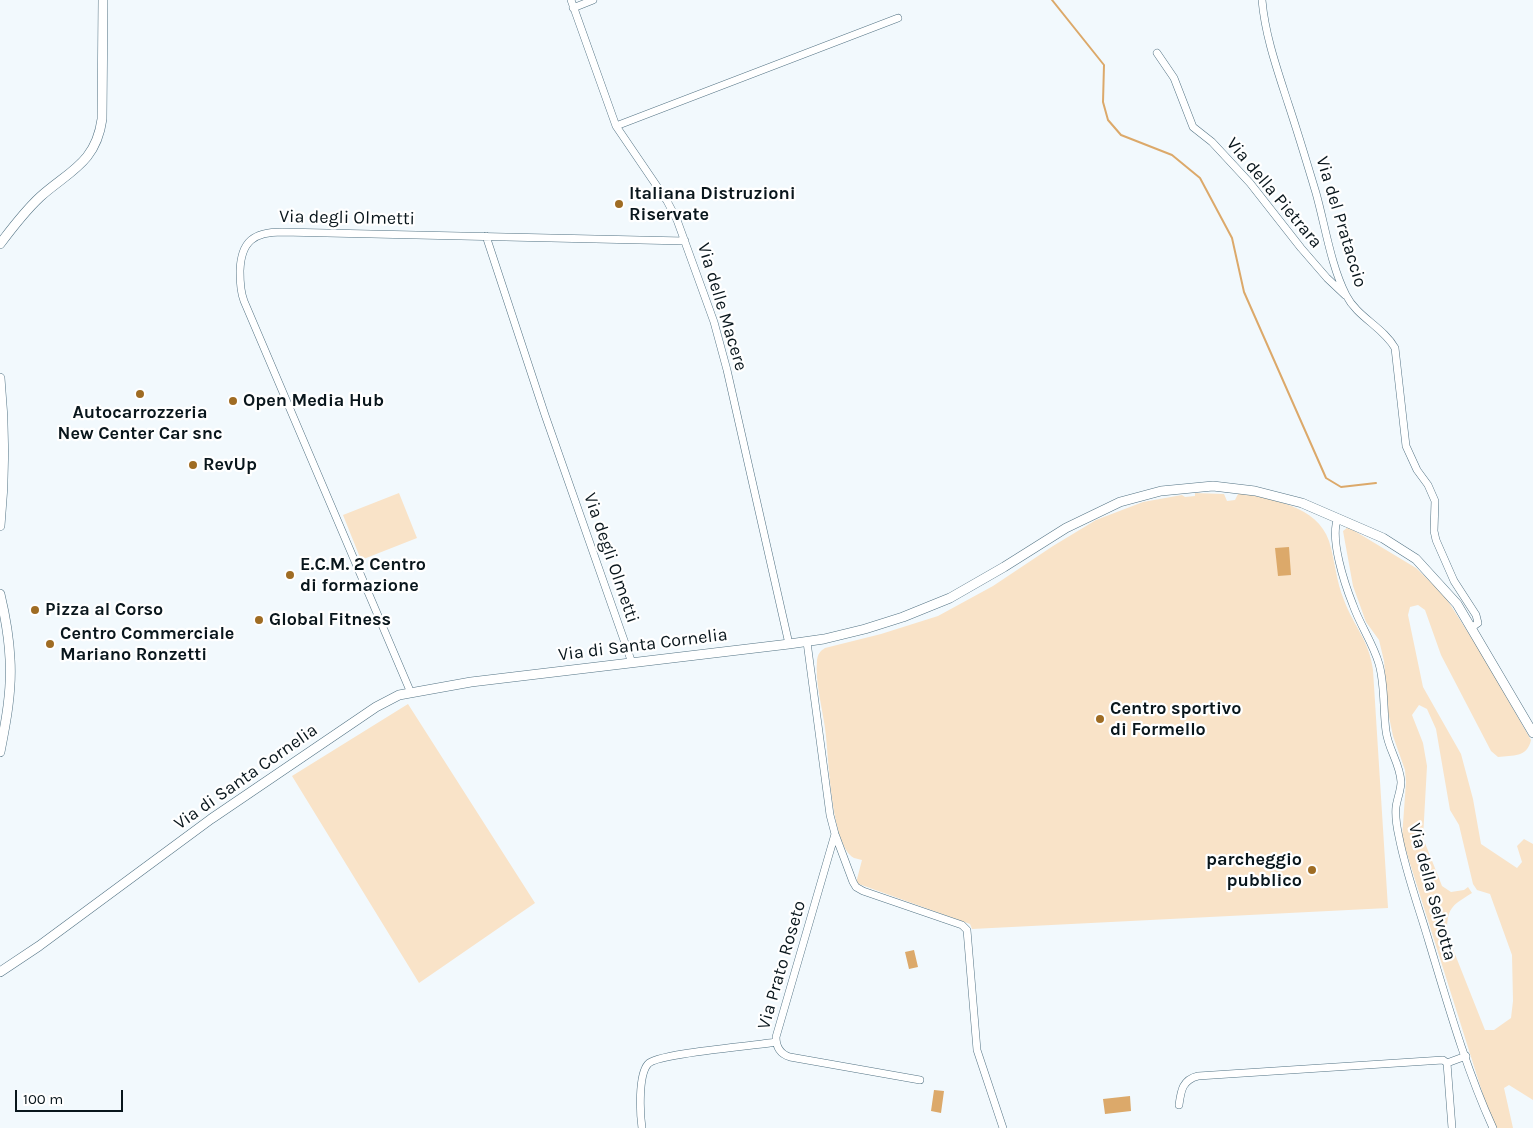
<!DOCTYPE html>
<style>
body{margin:0}
#map{position:relative;width:1533px;height:1128px;overflow:hidden;background:#f2f9fd;font-family:Karla,sans-serif}
canvas{display:block}
.scale{position:absolute;left:15px;top:1090px;width:108px;height:22px;box-sizing:border-box;border:2px solid #09161c;border-top:0;padding-left:6px;font-size:15px;line-height:18px;white-space:nowrap;color:#09161c;-webkit-text-stroke:4px #fff;paint-order:stroke}
</style>
<div id="map">
<canvas width="1533" height="1128"></canvas>
<div class="scale">100 m</div>
</div>
<script>
const g = document.querySelector('canvas').getContext('2d');
g.lineJoin = 'round';
function paint(path, color) { g.fillStyle = color; g.fill(path, 'evenodd'); }
function trace(path, color, width, dash) { g.strokeStyle = color; g.lineWidth = width; g.lineCap = dash ? 'butt' : 'round'; g.setLineDash(dash || []); g.stroke(path); }
function write(font, color, halo, rows, align = 'center') {
  g.font = font + ' Karla,sans-serif'; g.lineWidth = 4.5; g.setLineDash([]); g.textBaseline = 'middle'; g.strokeStyle = halo; g.fillStyle = color; for (const [text, x, y, turn = 0] of rows) {
    g.save(); g.translate(x, y); g.rotate((+turn || 0) * Math.PI / 180); g.textAlign = isNaN(turn) ? turn : align; if (halo) g.strokeText(text, 0, 0); g.fillText(text, 0, 0); g.restore();
  }
}
paint(new Path2D(`
 M1239,492C1271,500 1317,505 1329,541C1335,560 1336,581 1344,600C1354,627 1369,640 1373,670L1388,908L972,929L970,924L856,883L862,860C859,859 857,859 854,858C830,844 829,755 825,728C822,706 815,682 817,660C818,654 820,651 825,648L881,634L938,616L993,586L1053,546L1096,520L1143,502L1182,495L1185,497L1195,496V493L1224,494L1227,501L1235,500Z
 M399,493L417,538L361,560L343,515Z
 M1348,527L1416,568L1444,595L1480,651L1531,740C1527,758 1513,755 1498,757L1491,751L1441,655L1425,610L1418,605L1410,607L1408,615L1423,687L1461,754L1473,799L1481,844L1517,868L1522,862L1517,846L1524,839L1533,844V1100L1509,1085L1504,1088L1513,1128H1496L1484,1098L1402,838L1406,782L1405,770L1393,736L1388,712L1384,661L1379,640L1366,622L1353,586L1343,531ZM1419,705L1427,709L1436,729L1450,810L1459,825L1473,884L1477,890L1490,894L1512,955L1513,1001L1511,1018L1494,1030H1485L1447,934C1447,908 1451,906 1472,893L1468,887L1464,890L1451,892L1442,886L1423,838L1427,766L1423,743L1412,715Z
 M408,704L535,903L419,983L292,776Z`), '#f9e3c8');
paint(new Path2D(`
 M1289,547L1291,575L1278,576L1275,548Z
 M914,950L918,967L909,969L905,952Z
 M934,1090L944,1091L941,1113L931,1111Z
 M1130,1096L1131,1111L1105,1114L1103,1099Z`), '#dca96a');
trace(new Path2D(`
 M1052,0L1104,65L1103,102L1108,120L1121,135L1172,155L1200,178L1232,238L1244,292L1326,478L1341,487L1376,483`), '#dca96a', 2);
const street = new Path2D(`
 M571,0L616,126L667,201L677,220L714,322L727,370L789,644
 M1262,0C1265,35 1277,69 1288,103C1298,133 1307,163 1316,193C1325,225 1331,266 1346,295C1357,317 1383,327 1395,348L1406,446L1417,470L1428,485L1435,501L1434,531L1436,540L1454,581L1476,615L1478,623L1471,628
 M573,8L593,0
 M1157,53L1174,78L1193,127L1212,142L1250,183L1301,248L1327,278L1345,295
 M616,126L898,18
 M486,236L545,415L632,663
 M1338,518C1329,538 1345,585 1353,605C1360,625 1373,643 1379,664C1385,685 1383,709 1386,731C1388,749 1400,763 1401,782C1401,790 1397,799 1396,807C1395,817 1397,828 1399,837C1406,873 1419,908 1429,942C1448,1005 1466,1069 1493,1128
 M807,642L830,815L835,834L853,882L856,887L863,891L962,925L967,930L977,1050L1003,1128
 M411,693L244,301C240,291 240,281 240,271C241,241 254,232 282,232L685,241
 M835,834L776,1037C776,1047 780,1054 790,1057L920,1080
 M1447,1063L1452,1128
 M1179,1105C1181,1091 1182,1080 1198,1076L1443,1060L1447,1063L1466,1056
 M642,1128C640,1114 638,1075 648,1064C657,1053 755,1046 776,1042`);
const secondary = new Path2D(`
 M0,244C12,228 25,211 40,197C69,171 96,163 102,119L103,0
 M0,378C5,428 5,476 0,526
 M0,594C5,615 9,637 10,659C12,690 6,722 0,752
 M0,972L39,946L211,819L376,707L399,695L471,682L789,644L824,639L865,629L903,617L950,598L1004,567L1066,528L1120,502L1161,491L1213,486L1255,491L1302,503L1383,538L1416,559L1457,604L1533,733`);
trace(street, '#537384', 8);
trace(secondary, '#537384', 10);
trace(street, '#fff', 7);
trace(secondary, '#fff', 9);
for (const [x, y, r, color] of [
 [619,204,5,"#9f6c23"],
 [140,394,5,"#9f6c23"],
 [233,401,5,"#9f6c23"],
 [193,465,5,"#9f6c23"],
 [290,575,5,"#9f6c23"],
 [35,610,5,"#9f6c23"],
 [259,620,5,"#9f6c23"],
 [50,644,5,"#9f6c23"],
 [1100,719,5,"#9f6c23"],
 [1312,870,5,"#9f6c23"]
]) { const dot = new Path2D(); dot.arc(x, y, r, 0, 2 * Math.PI); g.fillStyle = color; g.fill(dot); trace(dot, '#fff', 2); }
write('18px', '#09161c', '#fff', [
 ["Via della Pietrara",1274,193,50],
 ["Via degli Olmetti",347,218,1],
 ["Via del Prataccio",1341,222,73],
 ["Via delle Macere",722,307,73],
 ["Via degli Olmetti",611,558,71],
 ["Via di Santa Cornelia",643,645,-7],
 ["Via di Santa Cornelia",246,777,-35],
 ["Via della Selvotta",1432,892,75],
 ["Via Prato Roseto",782,965,-74]
]);
write('bold 18px', '#09161c', '#fff', [
 ["Italiana Distruzioni",629,194],
 ["Riservate",629,215],
 ["Open Media Hub",243,401],
 ["Autocarrozzeria",140,413,"center"],
 ["New Center Car snc",140,434,"center"],
 ["RevUp",203,465],
 ["E.C.M. 2 Centro",300,565],
 ["di formazione",300,586],
 ["Pizza al Corso",45,610],
 ["Global Fitness",269,620],
 ["Centro Commerciale",60,634],
 ["Mariano Ronzetti",60,655],
 ["Centro sportivo",1110,709],
 ["di Formello",1110,730],
 ["parcheggio",1302,860,"right"],
 ["pubblico",1302,881,"right"]
], 'left');
</script>
